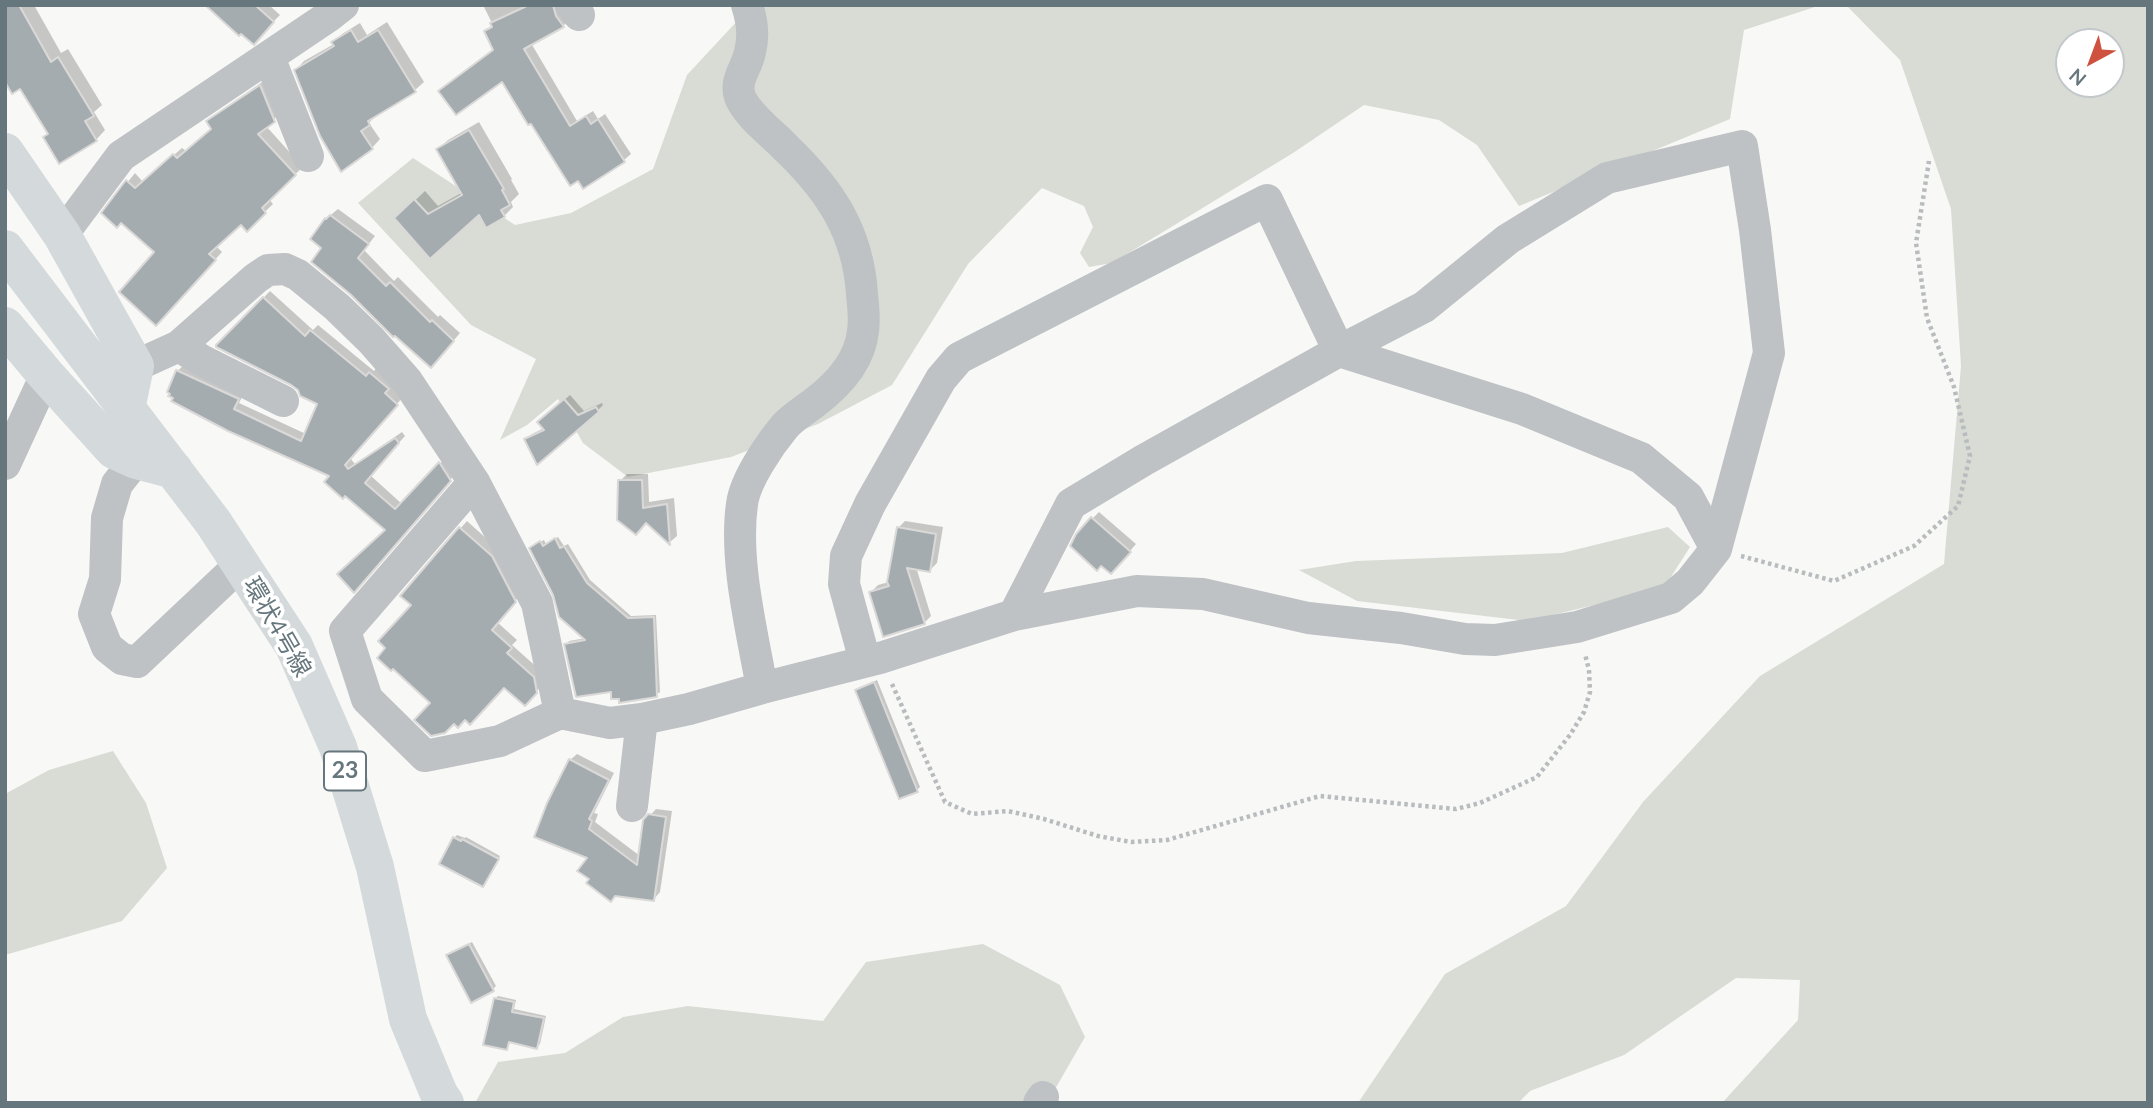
<!DOCTYPE html>
<meta charset="utf-8">
<style>
body{margin:0}
#map{position:relative;width:2153px;height:1108px;overflow:hidden;background:#f8f8f6;font-family:Lato,sans-serif}
canvas{display:block}
.frame{position:absolute;inset:0;border:7px solid #66767d;pointer-events:none}
.north{position:absolute;left:2055px;top:28px;width:70px;height:70px;box-sizing:border-box;background:#fff;border:2px solid #c2c8cb;border-radius:50%;rotate:221deg;font-size:19px;font-weight:700;line-height:28px;text-align:center;color:#66767d}
.north::after{content:'';display:block;margin:auto;width:24px;height:32px;background:#cf523e;clip-path:polygon(50% 0,100% 100%,50% 72%,0 100%)}
</style>
<div id="map">
<canvas width="2153" height="1108"></canvas>
<div class="frame"></div>
<div class="north">N</div>
</div>
<script>
const g = document.querySelector('canvas').getContext('2d');
g.lineJoin = 'round';
function paint(path, color) { g.fillStyle = color; g.fill(path, 'evenodd'); }
function trace(path, color, width, dash) { g.strokeStyle = color; g.lineWidth = width; g.lineCap = dash ? 'butt' : 'round'; g.setLineDash(dash || []); g.stroke(path); }
function write(font, color, halo, rows, align = 'center') {
  g.font = font + ' Lato,"Noto Sans JP",sans-serif'; g.lineWidth = 7; g.setLineDash([]); g.textBaseline = 'middle'; g.strokeStyle = halo; g.fillStyle = color; for (const [text, x, y, turn = 0] of rows) {
    g.save(); g.translate(x, y); g.rotate((+turn || 0) * Math.PI / 180); g.textAlign = isNaN(turn) ? turn : align; if (halo) g.strokeText(text, 0, 0); g.fillText(text, 0, 0); g.restore();
  }
}
paint(new Path2D(`
 M752,5H1821L1744,30L1730,119L1519,206L1477,145L1439,120L1364,105L1293,153L1112,263L1089,267L1080,253L1093,227L1084,206L1042,188L968,264L892,385L818,424L731,457L628,477L583,443L558,399L527,425L500,440L536,359L471,325L358,203L413,158L515,225L571,213L653,169L687,75Z
 M1846,5H2148V1103H1722L1798,1020L1800,980L1736,978L1624,1055L1530,1091L1518,1103H1358L1445,974L1566,906L1643,802L1760,676L1944,564L1961,366L1951,209L1900,60ZM2111,42V84H2069V42Z
 M1668,527L1690,547L1667,583L1603,603L1527,621L1357,601L1299,570L1356,561L1562,553Z
 M113,751L146,803L167,868L122,921L5,955V794L49,770Z
 M983,944L1060,985L1085,1037L1047,1103H475L498,1062L565,1053L623,1017L688,1006L823,1021L866,962Z`), '#d8dcd5');
paint(new Path2D(`
 M5,5H34L61,53L68,49L102,105L94,112L105,130L96,140L49,133Z
 M224,5H269L280,15L253,42Z
 M483,5H561L570,19L563,26L531,43L577,121L593,111L598,119L605,114L631,154L624,160L583,186L495,49L486,32L493,25Z
 M387,22L424,82L415,90L377,114L369,123L380,139L372,148L296,70L304,61L334,44L342,34L360,23L367,35Z
 M268,78L282,112L266,126L303,167L269,199L273,204L247,229L241,222L216,246L222,252L164,316L157,252L121,221L103,213L135,173L143,182L182,148L186,151L213,128L208,121L216,114Z
 M479,122L512,179L511,180L519,194L511,202L513,207L504,216L479,212L397,218L425,191L438,206L463,192L438,149L448,140Z
 M338,209L375,236L364,250L394,281L398,277L438,317L440,315L460,333L438,359L324,247L326,219Z
 M270,291L313,330L318,325L374,371L377,367L403,397L350,458L355,464L402,432L405,436L370,475L402,504L446,457L456,473L360,584L387,530L332,476L178,371L184,364L244,393L239,403L306,434L319,403L299,389L218,345Z
 M570,395L584,411L602,403L603,405L598,410L527,439L532,434L544,428L545,417Z
 M627,474H648L649,502L674,498L677,536L670,542L646,521L620,481Z
 M1099,512L1136,544L1118,565L1093,518Z
 M467,521L498,549L521,594L497,622L517,640L512,645L540,670L543,684L525,704L504,685L433,703L413,605L402,595Z
 M905,521L943,527L937,563L930,570L916,567L931,616L924,623L871,592L878,585L889,582L898,528Z
 M558,537L564,546L568,544L590,580L631,616L656,615L660,692L656,695L613,690L566,645L569,641L586,638L555,594L534,545L544,540L546,544Z
 M877,680L920,787L917,790L857,690Z
 M577,754L614,773L594,813L598,814L595,822L640,856L645,821L656,809L672,811L660,892L654,899L591,878L589,857L570,760Z
 M457,835L465,838L466,837L500,856L485,882L454,838Z
 M472,942L496,986L493,989L451,953Z
 M498,996L516,1000L514,1009L546,1016L540,1044L537,1047L511,1041L507,1048L495,999Z`), '#0003');
const building = new Path2D(`
 M5,5H19L51,62L58,57L94,116L85,121L97,141L59,164L43,137L48,134L20,89L12,94L5,82Z
 M205,5H255L274,22L254,45L241,34L239,36Z
 M529,5H553L556,16L564,27L524,49L570,126L586,116L591,124L598,119L625,162L583,189L578,181L570,186L531,124L528,125L502,82L456,115L438,91L493,50L484,31L492,27L490,23Z
 M351,30L358,42L378,30L416,92L368,121L370,125L361,131L373,149L341,172L320,136L294,70L334,46L331,42Z
 M260,85L275,122L258,134L296,175L262,208L266,213L247,232L241,225L209,254L216,260L156,326L119,292L154,252L121,223L117,228L101,213L126,180L135,188L173,154L177,158L211,129L206,121Z
 M469,130L504,189L502,190L510,205L501,210L505,217L486,228L479,215L430,259L394,218L414,199L428,214L462,195L436,149Z
 M330,215L369,244L358,258L386,286L390,282L430,322L432,320L454,341L431,368L395,336L393,337L350,294L311,262L321,248L310,239L325,218L326,219Z
 M263,297L305,336L310,330L366,376L369,372L389,389L385,393L398,405L345,465L348,469L395,438L399,443L365,483L395,509L439,462L451,481L354,593L337,574L385,530L345,496L343,499L324,482L329,476L228,431L171,401L173,398L168,396L170,394L167,392L176,370L239,399L234,409L301,441L317,404L300,396L298,390L291,385L216,347V345Z
 M564,399L578,415L596,407L599,412L537,465L524,439L544,430L537,422Z
 M618,480H642L643,508L667,504L670,545L646,523L636,535L617,520Z
 M1091,517L1131,552L1111,574L1101,566L1097,571L1070,546L1076,534Z
 M459,527L492,556L516,602L492,630L512,648L507,653L534,677L537,693L525,706L504,688L470,725L465,720L458,728L454,724L445,733L431,736L414,720L430,703L393,669L391,671L377,658L385,648L378,641L411,605L400,596Z
 M897,527L936,534L930,572L907,568L925,624L883,637L869,592L889,586L887,582Z
 M555,538L560,548L564,546L587,583L628,618L654,617L657,697L619,703V699H611V692L576,697L564,644L585,640L559,617L553,595L529,548L540,541L543,546Z
 M874,682L918,792L899,799L855,690Z
 M569,759L609,780L589,819L592,821L589,829L637,865L643,820L648,814L666,817L654,901L615,896L611,902L586,883L589,879L577,871L587,858L534,837L547,803Z
 M453,837L461,841L462,839L499,859L483,887L439,864Z
 M469,944L494,991L471,1003L446,955Z
 M494,998L514,1002L512,1012L544,1018L537,1049L509,1042L507,1050L483,1045Z`);
paint(building, '#a4acb0');
trace(building, '#dad9d8', 2);
trace(new Path2D(`
 M1741,556L1834,581L1914,546L1958,506L1970,456L1954,387L1927,318L1916,243L1929,161
 M892,684L945,802L972,814L1008,811L1044,819L1098,836L1131,842L1167,840L1320,796L1456,809L1480,803L1537,777L1570,735L1584,712L1590,692L1589,670L1585,654`), '#b8bcbe', 4.5, [3.5, 3.5]);
trace(new Path2D(`
 M571,5L579,15
 M747,5C752,20 754,37 750,52C747,68 734,80 740,97C747,115 773,134 786,148C830,190 858,232 862,294C863,305 865,319 863,331C860,361 838,385 814,403C805,410 793,417 785,426C770,444 745,480 742,504C734,561 752,631 762,688
 M269,57L308,156
 M62,235L121,156L329,16L343,5
 M179,346L201,360L283,401
 M135,366L179,346L256,278L268,270L285,269L298,275L337,307L371,340L407,381L474,482L537,603L560,713
 M136,460L117,484L107,518L105,579L94,614L107,647L122,659L137,662L241,564
 M5,464L46,375
 M474,482L345,631L367,699L425,756L500,741L560,713L610,723L642,719L689,709L762,688L880,658L1014,615L1137,591L1203,594L1308,618L1401,628L1465,639L1495,640L1577,627L1671,598L1690,582L1716,549L1769,353L1755,230L1742,146L1607,178L1508,239L1424,307L1339,351L1144,460L1071,504L1014,615
 M865,661L844,584L846,556L870,504L941,379L959,358L1267,200L1339,351L1522,409L1641,458L1688,497L1716,549
 M632,806L642,719
 M1039,1103L1043,1097`), '#bec2c5', 32);
trace(new Path2D(`
 M5,152L62,235L135,366L126,409
 M5,249L213,522L294,646L338,747L375,867L408,1019L439,1094L445,1103
 M5,326L46,375L114,450L136,460L174,470`), '#d4d9db', 38);
for (const [x, y, w] of [
 [345,771,42]
]) { const box = new Path2D(); box.roundRect(x - w / 2, y - 19.5, w, 39, 5); g.fillStyle = '#fff'; g.fill(box); trace(box, '#66767d', 2); }
write('bold 23px', '#66767d', null, [
 ["23",345,771]
]);
write('24px', '#66767d', '#fff', [
 ["環状4号線",277,627,60]
]);
</script>
